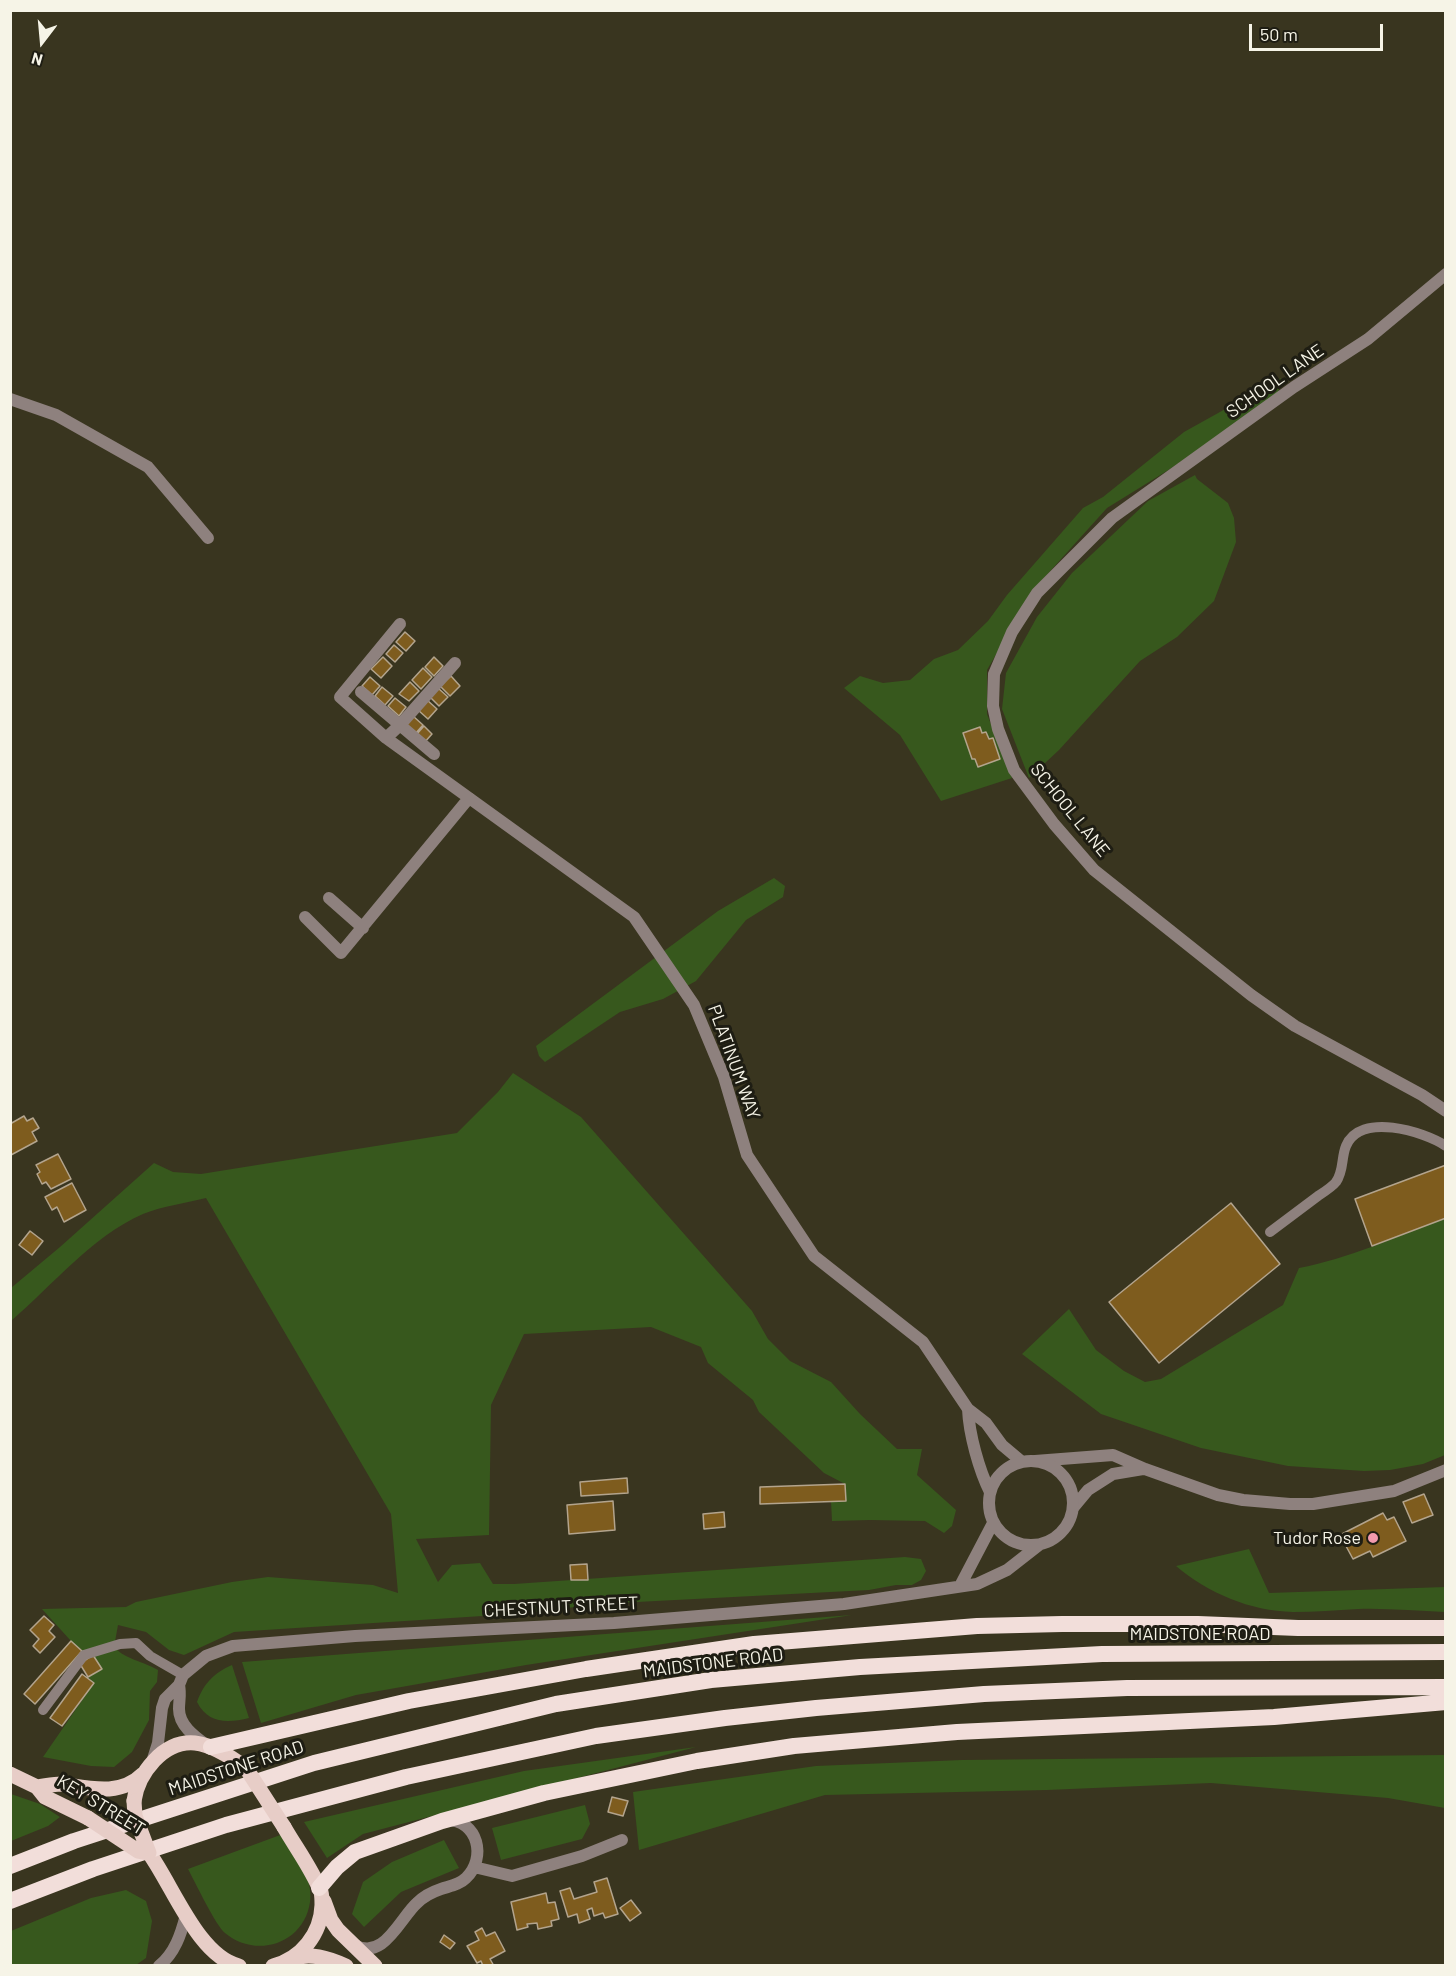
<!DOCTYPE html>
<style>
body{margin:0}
#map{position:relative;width:1456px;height:1976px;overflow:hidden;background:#39351f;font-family:Barlow,sans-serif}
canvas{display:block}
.frame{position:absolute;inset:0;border:12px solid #f6f4e7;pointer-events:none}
.north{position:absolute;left:12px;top:12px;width:60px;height:60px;-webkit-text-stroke:4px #1e1d13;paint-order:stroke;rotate:196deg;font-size:16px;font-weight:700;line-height:24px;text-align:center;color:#f6f4e7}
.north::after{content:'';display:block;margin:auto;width:21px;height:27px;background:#f6f4e7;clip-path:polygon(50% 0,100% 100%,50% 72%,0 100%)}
.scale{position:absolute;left:1249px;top:24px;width:134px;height:27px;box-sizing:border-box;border:3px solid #f6f4e7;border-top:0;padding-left:8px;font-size:18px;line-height:21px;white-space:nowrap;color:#f6f4e7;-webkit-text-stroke:4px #1e1d13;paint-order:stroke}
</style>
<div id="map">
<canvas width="1456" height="1976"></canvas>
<div class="frame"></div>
<div class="north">N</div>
<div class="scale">50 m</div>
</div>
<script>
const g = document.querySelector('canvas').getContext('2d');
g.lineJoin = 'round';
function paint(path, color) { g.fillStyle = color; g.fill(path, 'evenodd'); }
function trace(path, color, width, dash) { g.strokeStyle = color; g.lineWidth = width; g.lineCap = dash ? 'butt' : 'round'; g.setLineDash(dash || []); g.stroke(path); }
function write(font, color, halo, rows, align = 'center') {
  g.font = font + ' Barlow,sans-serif'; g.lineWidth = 6; g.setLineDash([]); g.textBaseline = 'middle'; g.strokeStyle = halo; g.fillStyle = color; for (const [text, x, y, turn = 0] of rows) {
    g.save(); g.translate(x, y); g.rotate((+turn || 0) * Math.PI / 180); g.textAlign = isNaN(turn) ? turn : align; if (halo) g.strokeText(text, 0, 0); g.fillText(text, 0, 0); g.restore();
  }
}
paint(new Path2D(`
 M1281,378L1278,394L1170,469L1107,508L1034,589L987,670V714L1012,778L941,801L900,735L844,688L860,676L883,683L910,680L934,659L958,650L988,621L1007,595L1083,508L1103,497L1184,432ZM980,727L982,733L986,732L989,739L993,738L1000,759L978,766L975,759H972L963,733Z
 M1195,475L1197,479L1228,503L1234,518L1236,542L1214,601L1177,637L1140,661L1059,750L1029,778L1002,709L1006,673L1037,617L1072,573L1148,501Z
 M774,878L785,886L783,897L746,920L696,981L663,999L620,1012L545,1062L539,1056L536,1046L718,911Z
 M513,1073L581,1117L752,1311L768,1339L790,1361L831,1382L860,1414L897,1449H922L917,1475L956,1510L952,1526L944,1533L925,1521L870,1520L832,1521L831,1501L845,1484L824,1473L759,1412L753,1400L708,1363L701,1347L651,1327L524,1334L491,1405L489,1535L416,1539L438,1582L452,1565L480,1563L493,1584H514L905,1557L921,1559L926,1571L921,1580L912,1585H896L869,1590L598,1604L529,1613L234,1632L184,1655L169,1650L146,1632L118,1625L114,1647C126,1660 143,1661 158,1670L157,1682L150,1691L149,1720L132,1752L114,1767L91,1766L43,1757L94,1683L88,1677L102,1669L93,1655L82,1651L71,1641L42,1609L126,1607L136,1602L232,1582L268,1577L373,1585L398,1593L391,1514L206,1198C186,1203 163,1206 143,1214C91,1237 53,1285 11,1321V1288L60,1247L154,1163L173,1172L201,1174L457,1133L498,1092Z
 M1445,1218V1455L1423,1464L1390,1470L1364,1471L1288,1466L1201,1448L1101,1414L1022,1354L1069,1309L1096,1350L1124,1371L1145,1382L1161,1379L1283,1305L1299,1268C1347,1259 1399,1236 1445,1218Z
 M1249,1549L1269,1593L1445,1587V1612C1416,1611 1387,1608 1358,1609C1336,1610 1315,1612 1293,1612C1250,1611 1208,1593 1176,1566Z
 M852,1615L526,1665L356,1695L261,1723L242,1662Z
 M232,1665L249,1718C228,1723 208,1724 197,1702C204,1683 214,1673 232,1665Z
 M696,1747L363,1834L327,1858L304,1822L524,1771Z
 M1445,1755V1808L1388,1798L1211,1783L1047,1790L825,1795L639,1850L633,1792L816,1766L962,1760Z
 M11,1794L40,1804L60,1817L48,1826L11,1841Z
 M585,1805L590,1824L582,1839L501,1860L492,1828Z
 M283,1834C294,1854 314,1878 310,1902C304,1944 256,1959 225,1933C216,1926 195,1882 188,1869Z
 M444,1840L459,1868L401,1892L364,1927L352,1914L363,1882L392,1862Z
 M126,1890L146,1901L152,1921L146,1958L136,1965H11V1931L91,1898Z`), '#37581d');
const building = new Path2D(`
 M405,632L415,641L406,651L396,642Z
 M394,645L403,653L395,662L386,654Z
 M383,657L392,666L381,678L371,669Z
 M434,657L443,666L434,676L425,667Z
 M423,668L432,677L421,689L412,680Z
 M451,676L460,686L450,696L440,686Z
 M370,677L380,686L372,695L362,686Z
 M410,682L419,691L409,701L399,694Z
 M382,687L393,696L385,705L375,696Z
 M438,688L448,697L439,706L430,697Z
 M395,698L406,707L399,716L388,706Z
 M427,700L437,709L428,719L418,710Z
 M413,716L423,725L415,734L405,725Z
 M424,726L432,734L424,743L416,735Z
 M980,727L982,733L986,732L989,739L993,738L1000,759L978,767L975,759H972L963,733Z
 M24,1116L27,1121L33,1118L39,1128L32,1132L37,1141L11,1155L10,1124Z
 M58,1154L71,1179L51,1189L46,1182L42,1184L37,1174L40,1172L36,1165Z
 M1446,1165V1218L1372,1246L1355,1199Z
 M72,1183L86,1210L64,1222L57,1207L52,1210L45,1197Z
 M1231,1203L1280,1264L1159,1363L1109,1302Z
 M30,1231L43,1241L32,1255L19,1245Z
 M627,1478L628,1493L581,1496L580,1482Z
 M845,1484L846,1501L760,1504V1487Z
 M1424,1494L1433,1515L1412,1523L1403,1502Z
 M613,1501L615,1530L569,1534L567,1505Z
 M724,1512L725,1527L704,1529L703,1514Z
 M1383,1513L1387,1520L1394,1517L1406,1541L1373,1557L1370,1551L1353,1559L1340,1535Z
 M587,1564L588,1580H571L570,1565Z
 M44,1616L54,1625L49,1631L55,1637L40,1653L33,1646L39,1639L30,1630Z
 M71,1641L82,1651L35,1704L24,1694Z
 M93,1655L102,1669L88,1677L80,1664Z
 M82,1674L94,1683L62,1726L50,1718Z
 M612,1797L628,1801L623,1816L608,1812Z
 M607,1878L618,1914L605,1918L603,1913L594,1916L592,1908L587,1910L590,1919L579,1923L577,1914L568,1917L560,1891L570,1888L574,1899L597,1892L594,1882Z
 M546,1893L548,1903L555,1902L559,1919L551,1921L552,1926L538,1929L537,1923L527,1924L528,1927L517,1930L511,1902Z
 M631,1900L641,1913L630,1921L620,1908Z
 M482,1928L486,1936L495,1932L505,1951L490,1959L494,1966H483L481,1961L477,1963L467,1946L479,1940L475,1932Z
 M444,1935L455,1943L450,1949L440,1942Z`);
paint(building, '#7e5c1e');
trace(building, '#b3a48d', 1.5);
trace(new Path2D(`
 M1270,1232C1286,1220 1302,1208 1318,1196C1324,1192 1332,1187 1336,1182C1344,1171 1341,1158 1346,1146C1360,1112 1423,1131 1446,1146
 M43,1710L84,1655L120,1644L136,1643L150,1656L183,1675`), '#8e817e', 10);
trace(new Path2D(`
 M1446,274L1368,339L1294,387L1112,518L1037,593L1012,632L994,674L993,706L998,729L1014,770L1054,824L1094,870L1251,995L1295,1026L1422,1095L1446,1111
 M10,399L56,415L148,467L208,538
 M400,624L340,697L386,738L634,917L694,1005L724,1077L747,1155L814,1256L923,1342L968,1409L986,1423L1002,1445L1021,1461
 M361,692L434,754
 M386,738L400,725L455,663
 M329,898L363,928
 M305,917L341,953L469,798
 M968,1409C969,1434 979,1470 990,1492
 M1035,1461L1113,1455L1145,1469L1218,1495L1243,1500L1290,1504H1313L1394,1491L1446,1470
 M1073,1508L1088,1490L1113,1474L1143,1469
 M474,1867L512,1876L582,1856L622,1840
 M353,1944C383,1963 400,1918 417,1903C423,1897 432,1892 441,1889C450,1886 459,1885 466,1878C487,1858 478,1820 447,1820`), '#8e817e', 12);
trace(new Path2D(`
 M989 1503a42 42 0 1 1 84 0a42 42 0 1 1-84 0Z
 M960,1586L993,1523
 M179,1685C181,1694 179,1700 179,1709C179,1725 194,1736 205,1744
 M152,1762L158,1743L162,1708L165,1699L179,1685L183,1675L206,1656L233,1646L355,1636L614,1623L844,1604L977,1584L1007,1570L1039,1545
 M159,1966C175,1953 181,1934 186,1915`), '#8e817e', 12);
trace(new Path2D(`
 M10,1774L37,1787L45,1797L88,1818
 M37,1787C45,1786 54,1784 61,1784C89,1788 120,1797 143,1774
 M134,1801C138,1774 163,1740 195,1743C213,1745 231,1757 246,1768
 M149,1853C173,1886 198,1956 239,1966
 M324,1901L331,1920L338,1930L375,1966
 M291,1959C310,1952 328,1958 346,1966
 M273,1966C301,1959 321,1934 322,1905C322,1901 322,1896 321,1892C312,1869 296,1848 284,1827`), '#e7cdc7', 15);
trace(new Path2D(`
 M211,1747L409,1701L586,1669L754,1644L977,1626L1062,1624H1198L1298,1628H1446
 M10,1866L74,1841L314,1763L556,1704L711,1680L860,1667L1102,1654L1446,1652
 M319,1888L337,1867L355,1852L442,1821L544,1793L697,1761L794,1746L957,1732L1274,1717L1446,1702
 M10,1901L93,1869L226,1825L406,1777L596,1736L725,1718L816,1708L984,1694L1127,1688L1446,1687`), '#f2deda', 16);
trace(new Path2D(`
 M246,1768L284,1827
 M88,1818L138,1851L149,1853L135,1816L134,1801`), '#e7cdc7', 15);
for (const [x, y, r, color] of [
 [1373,1538,6,"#f29aad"]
]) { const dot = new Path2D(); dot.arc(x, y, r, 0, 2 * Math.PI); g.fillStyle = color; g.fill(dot); trace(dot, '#1e1d13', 2); }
write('18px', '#f6f4e7', '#1e1d13', [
 ["SCHOOL LANE",1275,381,-35],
 ["SCHOOL LANE",1070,810,51],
 ["PLATINUM WAY",734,1062,70],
 ["CHESTNUT STREET",561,1607,-3],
 ["MAIDSTONE ROAD",1200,1634],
 ["MAIDSTONE ROAD",713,1663,-7],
 ["MAIDSTONE ROAD",236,1768,-18],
 ["KEY STREET",101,1805,31]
]);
write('18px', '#f6f4e7', '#1e1d13', [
 ["Tudor Rose",1361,1538]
], 'right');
</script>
